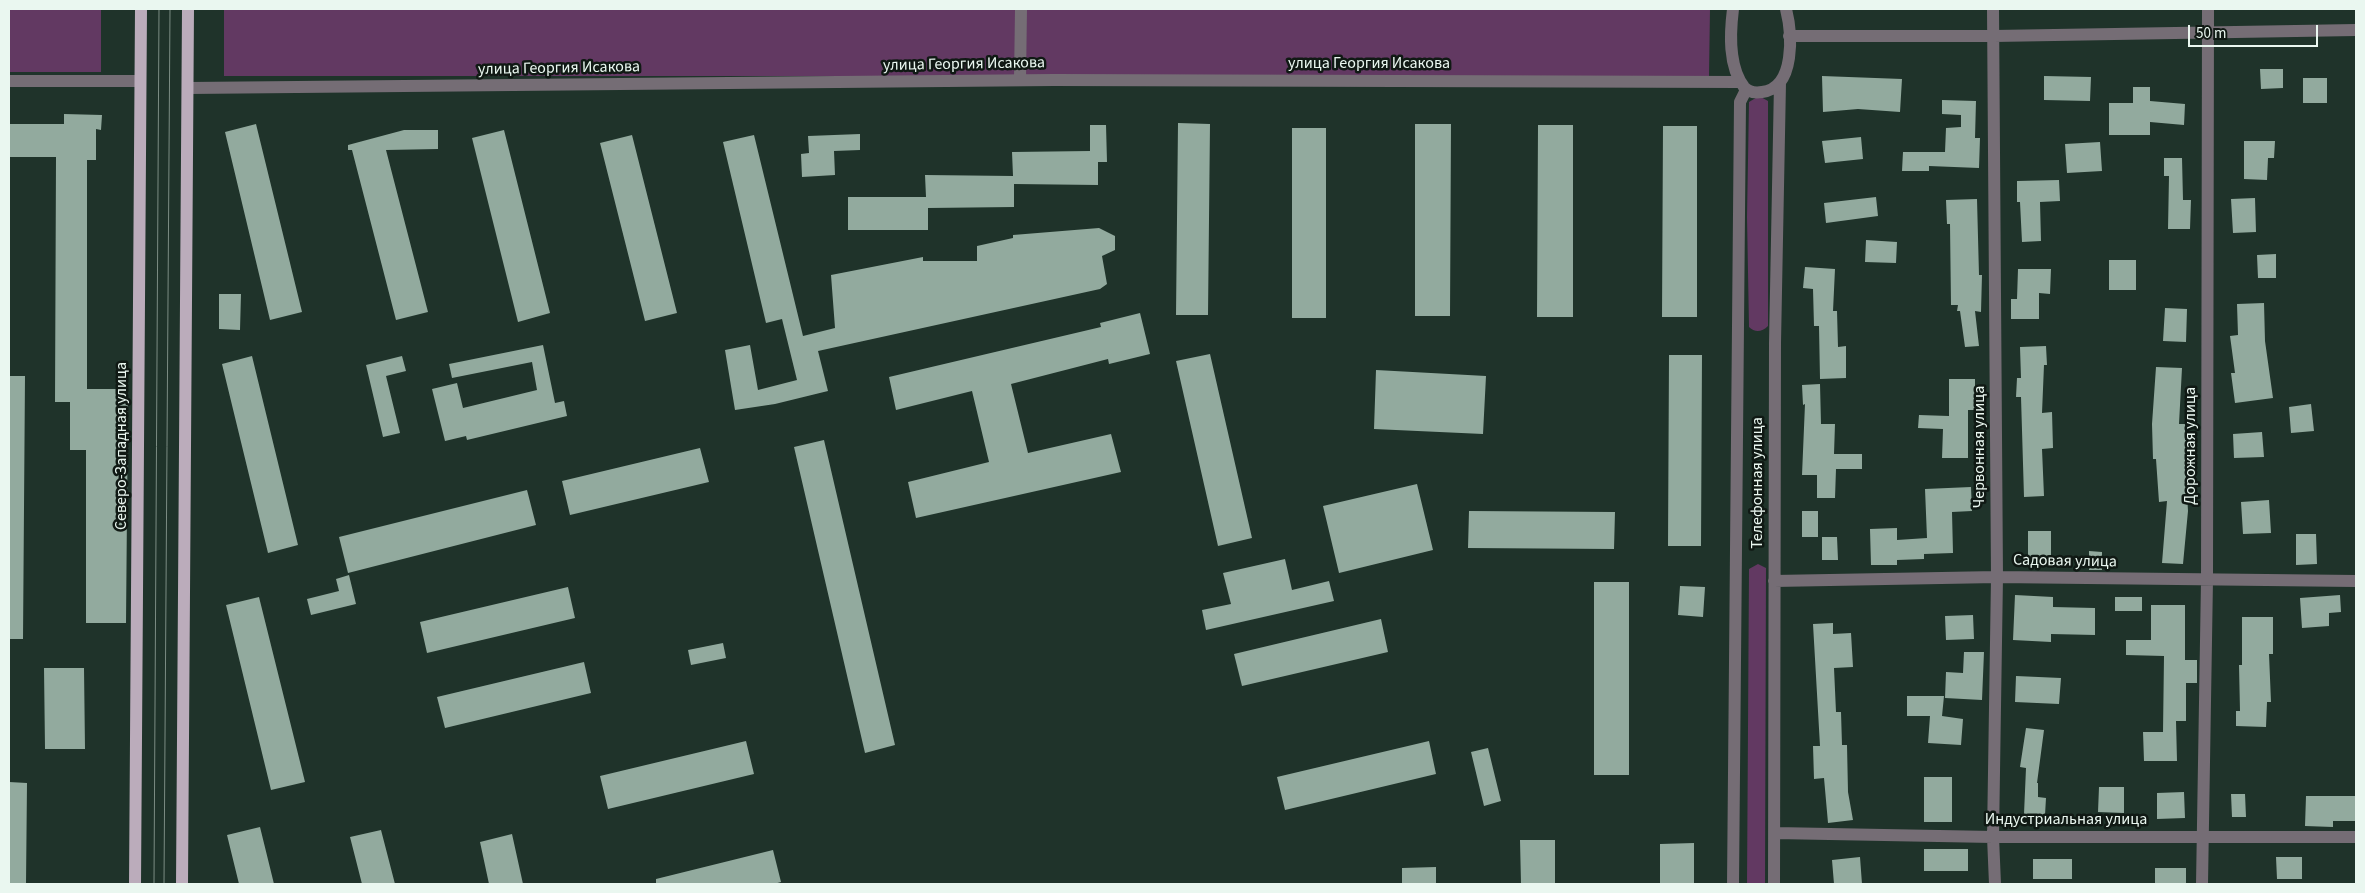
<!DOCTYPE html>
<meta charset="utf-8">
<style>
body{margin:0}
#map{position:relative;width:2365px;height:893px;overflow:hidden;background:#1f332a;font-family:"Source Sans 3",sans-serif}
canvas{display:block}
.frame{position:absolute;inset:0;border:10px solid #eaf7f0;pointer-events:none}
.scale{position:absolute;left:2188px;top:25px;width:130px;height:22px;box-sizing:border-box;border:2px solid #eaf7f0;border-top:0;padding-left:6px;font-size:15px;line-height:18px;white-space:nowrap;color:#eaf7f0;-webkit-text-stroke:4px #101914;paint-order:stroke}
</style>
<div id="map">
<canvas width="2365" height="893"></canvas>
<div class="frame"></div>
<div class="scale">50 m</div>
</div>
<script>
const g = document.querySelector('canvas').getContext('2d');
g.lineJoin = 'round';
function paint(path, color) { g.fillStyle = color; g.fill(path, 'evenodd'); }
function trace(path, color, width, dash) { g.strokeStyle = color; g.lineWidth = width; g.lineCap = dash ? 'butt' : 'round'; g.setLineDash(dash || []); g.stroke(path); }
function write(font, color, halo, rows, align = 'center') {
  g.font = font + ' "Source Sans 3",sans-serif'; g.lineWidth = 5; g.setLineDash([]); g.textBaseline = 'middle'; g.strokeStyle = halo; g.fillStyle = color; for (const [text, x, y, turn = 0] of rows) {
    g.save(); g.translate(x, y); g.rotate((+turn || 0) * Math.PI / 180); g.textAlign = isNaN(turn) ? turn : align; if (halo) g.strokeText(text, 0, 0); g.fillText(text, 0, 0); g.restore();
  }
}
paint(new Path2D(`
 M9,9H101V72H9Z
 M224,9H1710L1709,76H224Z
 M1759,96L1768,101V326C1762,332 1755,333 1749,327L1747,217L1749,102Z
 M1758,564L1766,568L1765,884H1747L1749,569Z`), '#623962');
paint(new Path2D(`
 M2260,69H2283V88L2261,89Z
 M1822,76L1902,79L1900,112L1858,109L1823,112Z
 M2044,76L2091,77L2090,101L2044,100Z
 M2303,78H2327V103H2303Z
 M2133,87H2150V101L2185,104L2184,125L2150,122V135H2109V103H2133Z
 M1942,100L1976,101L1975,138H1980L1979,168L1929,166V171H1902L1903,152H1945L1946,128L1961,127V115L1942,114Z
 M64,114L102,115L101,130L96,129V160H87V389H122L128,397L126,623H86V450H70V402H55L56,157H9V124H64Z
 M1178,123L1210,124L1208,315H1176Z
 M256,124L302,312L270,320L225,132Z
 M1415,124H1451L1450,316H1415Z
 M1090,125H1106L1107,162H1098V185L1014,184V207L928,208V230H848V197H926L925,175L1013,176L1012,152L1090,151Z
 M1538,125H1573V317H1537Z
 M1663,126H1697V317H1662Z
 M1292,128H1326V318H1292Z
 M404,130H438V149L386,150L428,312L396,320L352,150H348V145Z
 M504,130L550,313L518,322L472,138Z
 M860,134V150L834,151L835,175L802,177L801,154L809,153L808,136Z
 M632,135L677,313L645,321L600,143Z
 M754,135L803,336L835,328L831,275L923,257V261H977V246L1013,238V235L1099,228L1115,236V250L1102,256L1107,284L1100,289L818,351L828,391L775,404L735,410L725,350L750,345L758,390L797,380L782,319L766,323L723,142Z
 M1861,137L1863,159L1825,163L1822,141Z
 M2244,141H2275L2274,158H2268L2267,180L2244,179Z
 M2100,142L2102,171L2067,173L2065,144Z
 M2164,158H2182L2183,200H2191L2190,229H2168L2169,176H2164Z
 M2059,180L2060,201L2040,202L2041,241L2022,242L2020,202H2017V181Z
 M1876,197L1878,216L1826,223L1824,203Z
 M2255,198L2256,232L2233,233L2231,199Z
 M1977,199L1979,275H1982L1981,312L1975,311L1979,346L1965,347L1960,311H1957L1958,305H1951L1950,224H1947L1946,200Z
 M1866,240L1897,242L1896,263L1865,262Z
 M2276,254V278H2258L2257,255Z
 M2109,260H2136V290H2109Z
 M1805,267L1835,269L1833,311H1837L1838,347L1846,346V378L1820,379L1819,326H1814L1813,289L1803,288Z
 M2018,269H2051L2050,294L2039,293V319H2011V299H2017Z
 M219,294H241L240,330L219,329Z
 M2264,303L2265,341L2273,398L2235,403L2231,373H2235L2230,336L2238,335L2237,304Z
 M2165,308L2187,309L2186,342L2163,341Z
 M1140,313L1150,354L1109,364L1108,359L1011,384L1028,453L1111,434L1121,472L916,518L908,482L989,462L972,391L896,410L889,377L1101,327L1100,323Z
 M543,345L555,403L564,401L567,416L467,440L466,436L445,441L432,389L457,383L463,408L537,390L532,362L452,378L449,364Z
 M2046,346L2047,365H2044L2042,413L2052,412L2053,448L2042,449L2044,496L2024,497L2021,397H2016L2017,378H2021L2020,347Z
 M1210,354L1252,538L1218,546L1176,361Z
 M1669,355H1702L1701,546H1668Z
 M252,356L298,545L268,553L222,364Z
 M402,356L406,371L386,376L400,433L383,437L366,365Z
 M2156,367L2182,368L2179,424H2185V440H2193V458H2185L2188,511L2183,564L2162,563L2167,501L2159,502L2156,459H2153L2152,424Z
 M1376,370L1486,376L1483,434L1374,429Z
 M9,376H25L23,639H9Z
 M1949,379H1975V410H1968V458H1942L1943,429L1918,428L1919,415L1949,416Z
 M1820,384L1821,424H1835L1834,454H1862V469H1836L1835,498H1817V475H1802L1805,404L1803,405L1802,385Z
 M2311,404L2314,431L2291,433L2289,407Z
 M2262,432L2264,457L2234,458L2233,434Z
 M824,440L895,745L865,753L794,447Z
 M700,448L709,482L570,515L562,481Z
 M1417,484L1433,550L1339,573L1323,506Z
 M1971,487L1972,511L1952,512L1953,553L1924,554V559L1897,560V565H1871L1870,529L1897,528V540L1927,538L1925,489Z
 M527,490L536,525L348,573L339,537Z
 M2269,500L2271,533L2243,534L2241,502Z
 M1469,511L1615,512L1614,549L1468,548Z
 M1802,511H1818V537H1802Z
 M2028,531H2051V561H2028Z
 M2296,534H2316L2317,564L2296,565Z
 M1822,537H1837L1838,560H1822Z
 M2089,551L2102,552V570H2089Z
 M1285,559L1292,590L1329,581L1334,601L1206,630L1202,610L1231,604L1223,573Z
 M349,575L356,604L311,615L307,599L339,591L336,579Z
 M1594,582H1629V775H1594Z
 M1680,586L1705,587L1703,617L1678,615Z
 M568,587L575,618L427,653L420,622Z
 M2015,595L2053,597V607L2095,608V635L2051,634V642L2013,640Z
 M2340,595L2341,612L2329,613V626L2302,628L2300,598Z
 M259,597L305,782L271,790L226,605Z
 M2115,597H2142V611H2115Z
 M2151,605H2185V660H2197V683H2186V721H2176L2177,761H2144L2143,732H2163L2164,656L2126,655V640H2151Z
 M1973,615L1974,639L1946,640L1945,616Z
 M2242,617H2273V654H2269L2271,702H2267L2266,727L2236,726V711H2240L2239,665H2242Z
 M1381,619L1388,652L1242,686L1234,654Z
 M1833,623V634L1851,633L1853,667L1834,668L1836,712H1841L1842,745H1847L1848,792L1853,820L1828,823L1824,778L1814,779L1813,746H1820L1813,624Z
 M723,643L726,658L691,665L688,650Z
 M1964,652H1984L1982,700L1945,698L1946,672L1963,673Z
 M584,662L591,693L445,728L437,697Z
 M44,668H84L85,749H45Z
 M2016,676L2061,678L2059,704L2015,702Z
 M1907,696H1944L1942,716L1963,719L1961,745L1928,743L1930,716H1907Z
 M2026,728L2044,730L2037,783H2038V797L2046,798L2045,815L2024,814L2026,768L2020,767Z
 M746,741L754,774L608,809L600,776Z
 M1429,741L1436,774L1285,810L1277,777Z
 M1488,748L1501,801L1484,806L1471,752Z
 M1924,777H1952V822H1924Z
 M9,782L27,783L26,884H9Z
 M2099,787H2124V813L2098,812Z
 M2184,792L2185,818L2157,819V793Z
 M2231,794H2245L2246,817H2232Z
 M2306,796H2356V821H2333V827L2305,826Z
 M260,827L274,884H239L227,835Z
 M381,830L395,884H362L350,837Z
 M512,834L523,884H489L480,842Z
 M1520,840H1555V884H1521Z
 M1694,843V884H1660V844Z
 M1924,849H1968V871H1924Z
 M773,850L781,882L774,884H656V879Z
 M1860,857L1862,884H1834L1832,860Z
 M2276,857H2302V879H2277Z
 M2033,859H2072V879H2033Z
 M1436,867V884H1402V868Z
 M2155,868H2186V884H2155Z`), '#92aa9e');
trace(new Path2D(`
 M1733,9C1730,33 1728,66 1744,87C1748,92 1755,93 1762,92C1796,88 1792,33 1786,9
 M1993,9L1997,577L1993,837L1995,884
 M1789,36H1994L2356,30
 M1020,80L1021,9
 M9,81H140
 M188,88L1054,80L1740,82
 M1774,581L1997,577L2356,581
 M1775,833L1993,837H2356
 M1733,884L1740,102L1746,90
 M1774,884L1775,343L1780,83
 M2202,884L2207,580L2208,9`), '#756d75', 12);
trace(new Path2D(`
 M135,884L141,9
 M182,884L188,9`), '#bbacbb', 12);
trace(new Path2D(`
 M154,884L159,9
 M164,884L170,9`), '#7c8d84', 1);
write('16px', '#eaf7f0', '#101914', [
 ["улица Георгия Исакова",1369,64],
 ["улица Георгия Исакова",964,65,-1],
 ["улица Георгия Исакова",559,69,-1],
 ["Северо-Западная улица",122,446,-90],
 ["Дорожная улица",2191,446,-90],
 ["Червонная улица",1980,447,-90],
 ["Телефонная улица",1758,483,-90],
 ["Садовая улица",2065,562,1],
 ["Индустриальная улица",2066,820]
]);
</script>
